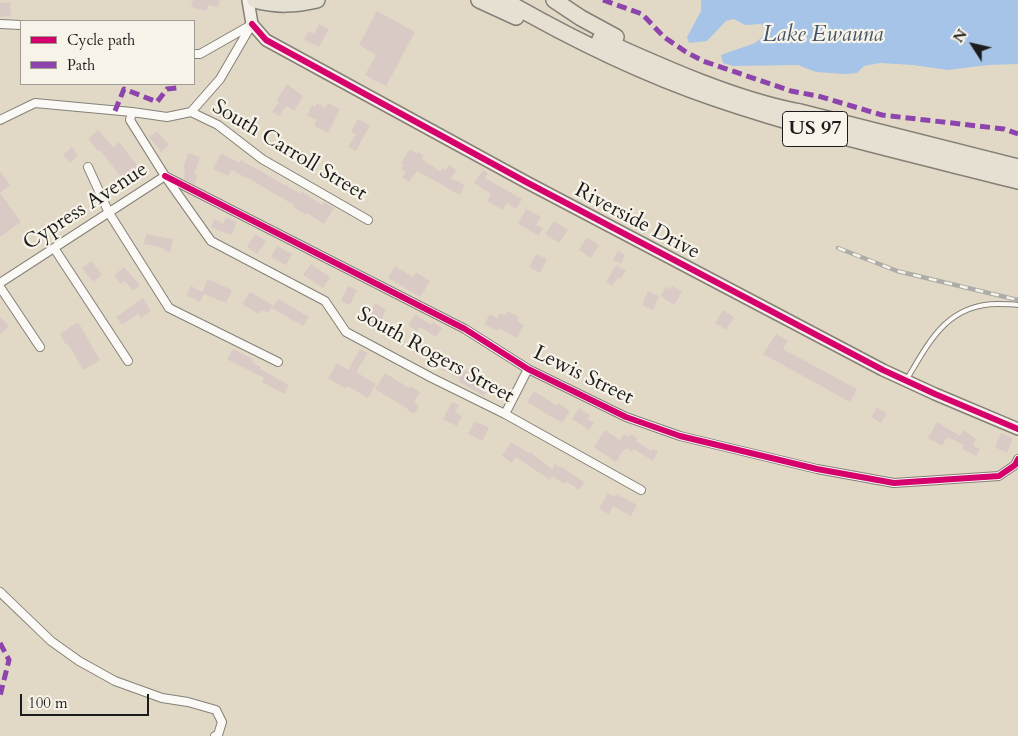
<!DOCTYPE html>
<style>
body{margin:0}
#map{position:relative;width:1018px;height:736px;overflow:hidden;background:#e1d9c6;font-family:Cardo,serif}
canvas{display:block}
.legend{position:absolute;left:20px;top:20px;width:175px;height:65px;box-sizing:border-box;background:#f7f3e8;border:1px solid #9f9d96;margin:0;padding:6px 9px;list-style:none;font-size:15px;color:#1c1c1c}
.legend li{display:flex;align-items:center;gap:10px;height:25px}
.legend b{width:25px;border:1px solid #9f9d96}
.north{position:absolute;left:948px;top:20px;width:50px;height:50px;-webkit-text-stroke:4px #f7f3e8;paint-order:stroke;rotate:305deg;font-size:14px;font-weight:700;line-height:20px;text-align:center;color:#1c1c1c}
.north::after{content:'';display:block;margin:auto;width:18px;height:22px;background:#1c1c1c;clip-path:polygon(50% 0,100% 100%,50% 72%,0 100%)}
.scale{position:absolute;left:20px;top:694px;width:129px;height:22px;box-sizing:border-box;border:2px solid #1c1c1c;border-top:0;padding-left:6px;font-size:15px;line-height:18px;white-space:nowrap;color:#1c1c1c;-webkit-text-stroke:4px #f7f3e8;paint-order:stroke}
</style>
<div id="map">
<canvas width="1018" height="736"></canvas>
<ul class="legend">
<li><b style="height:6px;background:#d6006c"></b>Cycle path</li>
<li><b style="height:6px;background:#8e44ad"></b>Path</li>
</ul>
<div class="north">N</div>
<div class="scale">100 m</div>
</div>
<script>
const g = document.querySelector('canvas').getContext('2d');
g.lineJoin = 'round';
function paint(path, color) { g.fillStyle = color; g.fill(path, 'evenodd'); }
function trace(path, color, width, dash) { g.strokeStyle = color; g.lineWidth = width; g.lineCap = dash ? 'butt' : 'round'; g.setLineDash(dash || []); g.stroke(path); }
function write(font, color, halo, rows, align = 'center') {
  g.font = font + ' Cardo,serif'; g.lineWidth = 4.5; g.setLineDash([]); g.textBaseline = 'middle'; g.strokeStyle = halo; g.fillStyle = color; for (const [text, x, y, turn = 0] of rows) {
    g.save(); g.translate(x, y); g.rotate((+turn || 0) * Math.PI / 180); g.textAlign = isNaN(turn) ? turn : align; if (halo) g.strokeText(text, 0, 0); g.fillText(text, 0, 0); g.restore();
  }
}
paint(new Path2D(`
 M701,0H1018V64L987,65L948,70L913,65L880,63L864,66L857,73L845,74L816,72L798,65L733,66L723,63L721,55L755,43L765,35L764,27L761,24L745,25L734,19L726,21L707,41L689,43L687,37L701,11Z`), '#a5c4e8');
paint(new Path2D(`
 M193,0H220L218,7L208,5L207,11L191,7Z
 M10,2L11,16L0,17V3Z
 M377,11L415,32L386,86L365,75L376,55L359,45Z
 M319,24L329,29L319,47L304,40L308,31L314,34Z
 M287,84L303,96L294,111L286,106L279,116L272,112L279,102L277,100Z
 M317,103L325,108L328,103L340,109L328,133L314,126L317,120L307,115L312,105L315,107Z
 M358,119L370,125L356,151L348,147L356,134L351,132Z
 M98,130L113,147L119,142L141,170L112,195L107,188L119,179L117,178L120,176L100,150L98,151L88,139Z
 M157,131L169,145L161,152L149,137Z
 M72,147L78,155L70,163L63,155Z
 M410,149L417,154L418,152L424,156L421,159L440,171L442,168L445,170L449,165L456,170L451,178L465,185L460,195L417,171L409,182L402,177L406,172L401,169L404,165L401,163Z
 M188,153L200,157L194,174L197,175L195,185L184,179L185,170L183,169Z
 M221,153L239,163L241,160L301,194L302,192L322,205L324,202L334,208L324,224L307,213L306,215L293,207L294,205L246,177V178L232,170L228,176L213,169Z
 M483,170L488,173L485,178L522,199L516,209L507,203L503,210L487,201L491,194L474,183Z
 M0,171L10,185L0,193Z
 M0,193L21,222L0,237Z
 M526,209L541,217L536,225L543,228L539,236L518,224Z
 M226,217L237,222L231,235L211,227L215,219L223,224Z
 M554,221L568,230L559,243L545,234Z
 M146,234L173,239L170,252L164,251V248L144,244Z
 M255,234L266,241L257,254L247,247Z
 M587,237L599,245L591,258L579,250Z
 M277,246L292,254L286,265L271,257Z
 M618,251L625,255L621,264L613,260Z
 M536,254L547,259L540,273L529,267Z
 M92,261L102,275L93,282L82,268Z
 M311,264L330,277L323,288L303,275Z
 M616,265L626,271L620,280L618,278L612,286L606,282Z
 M395,266L413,277L416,272L430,281L420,297L388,278Z
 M124,267L140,285L133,291L125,281L121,284L114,275Z
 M208,279L232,290L226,303L204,294L200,302L186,295L191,286L202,292Z
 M348,286L357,290L350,305L341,301Z
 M672,286L682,292L674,305L661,296L666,287L669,289Z
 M648,291L659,296L653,310L642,305Z
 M250,292L273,305L268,313L262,310L259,314L242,304Z
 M143,298L151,311L141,318L138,314L122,325L116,317Z
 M278,299L309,317L303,326L272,308Z
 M375,303L386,310L382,318L396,327L392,333L366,319Z
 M723,310L734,317L726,330L715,323Z
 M507,311L519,317L517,321L524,325L517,338L499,328L497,331L484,324L490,314L497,318L500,313L505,315Z
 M415,314L431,325L433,322L442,328L436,337L420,327L417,331L408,325Z
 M0,317L9,326L0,335Z
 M78,322L100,360L83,370L68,344L66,345L60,334Z
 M776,334L788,341L783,349L857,389L850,402L763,354Z
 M413,339L424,346L418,355L407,348Z
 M233,349L253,359L252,362L261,367L260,369L289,385L284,394L262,382L264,378L227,359Z
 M360,349L368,353L356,372L376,384L368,398L348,386L346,389L328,378L337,363L348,370Z
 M448,355L458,361L456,365L488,384L485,389L488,390L484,396L459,382L460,379L441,369Z
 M385,373L409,388L410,386L420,392L414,402L419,406L414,414L407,410L408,409L375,389Z
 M534,391L557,406L558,403L570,411L562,423L527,402Z
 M452,402L459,405L455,412L462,416L457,426L443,419Z
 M877,407L887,414L881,423L871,417Z
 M579,408L590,415L588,419L594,423L589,430L572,419Z
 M475,421L489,428L482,441L468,434Z
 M937,422L960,436L963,430L976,439L973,445L980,449L976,456L962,449L964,445L947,437L942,446L928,438Z
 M605,430L620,440L624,434L629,437L631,434L637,438L636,441L651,451L653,449L658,452L653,461L634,449L632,452L626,448L625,450L624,449L616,462L594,447Z
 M1001,433L1013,438L1007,453L995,447Z
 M511,442L529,453L530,452L552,469L555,464L559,467L560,466L584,482L579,490L566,481L564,484L552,476L550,480L516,457L512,463L502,456Z
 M608,493L615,497L616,494L637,505L631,516L613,506L609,514L599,509Z`), '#dacac5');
const lane = new Path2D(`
 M907,379C930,340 948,304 998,304C1005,304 1012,304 1018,305`);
const street = new Path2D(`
 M0,24L21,25
 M194,54H200L251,25
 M132,112L130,120L165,176L211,241L325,301L346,332L432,378L505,414L641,490
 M191,112L218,125L262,159L368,220
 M0,120L35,103L132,112L167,117L191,112L220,79L252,24
 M88,167L109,213L169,308L278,362
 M165,176L465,329L528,369L626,417L680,436L817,469L894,483L999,476L1015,465L1018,459
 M54,248L128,361
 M0,283L165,176
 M0,287L40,347
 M505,414L528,369
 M0,592L51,641L79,661L115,681L162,698L188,702L216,710L222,722L218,735L215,736`);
const secondary = new Path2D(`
 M248,0L252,24L266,40L528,183L883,370L935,394L1018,429`);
const highway = new Path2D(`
 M255,0C277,6 295,5 317,0
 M479,0L516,17
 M504,0C570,38 641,73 714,98C813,132 916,155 1018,181
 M554,0L581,18L616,37
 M600,39C660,66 735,100 800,112L1018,167`);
trace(lane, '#858077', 6);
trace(street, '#858077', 10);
trace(secondary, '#858077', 14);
trace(highway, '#858077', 18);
trace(lane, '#faf9f6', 4);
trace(street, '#faf9f6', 8);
trace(secondary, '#f3efe8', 11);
trace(highway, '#e6e0d3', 15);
const rail = new Path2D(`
 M838,248L897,271L1018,300`);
trace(rail, '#adaca9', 4.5);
trace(rail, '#f7f3e8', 2.5, [8]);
trace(new Path2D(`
 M603,0L642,14L664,37L686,52L703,61L791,91L818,96L882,115L1004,129L1018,134
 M115,111L124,89L157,102L167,89L177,88
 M0,643L9,660L0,696`), '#8e44ad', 5, [10, 5]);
trace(new Path2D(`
 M252,24L266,40L528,183L883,370L935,394L1018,429
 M165,176L465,329L528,369L626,417L680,436L817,469L894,483L999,476L1015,465L1018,459`), '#d6006c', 6);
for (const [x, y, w] of [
 [815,129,65]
]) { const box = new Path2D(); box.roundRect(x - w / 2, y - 17.5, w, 35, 4); g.fillStyle = '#f7f3e8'; g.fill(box); trace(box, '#1c1c1c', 1); }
write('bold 20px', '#1c1c1c', null, [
 ["US 97",815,129]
]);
write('21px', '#1c1c1c', '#f7f3e8', [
 ["South Carroll Street",289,151,31],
 ["Cypress Avenue",86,207,-33],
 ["Riverside Drive",637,222,28],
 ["South Rogers Street",435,356,29],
 ["Lewis Street",583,376,26]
]);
write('italic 22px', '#435469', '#f7f3e8', [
 ["Lake Ewauna",823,36]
]);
</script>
